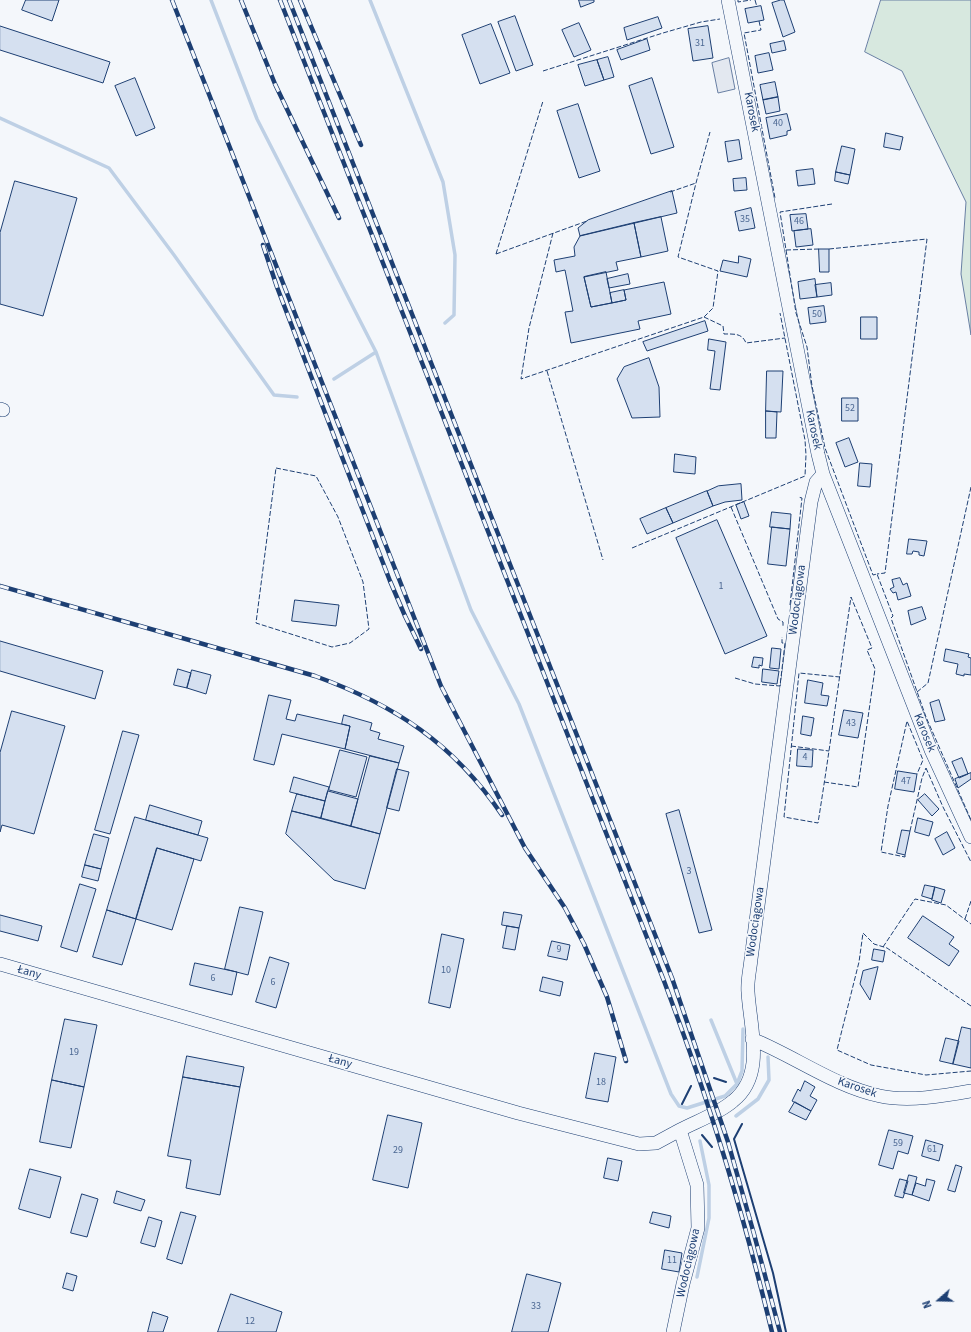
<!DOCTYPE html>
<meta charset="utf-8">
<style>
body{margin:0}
#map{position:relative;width:971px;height:1332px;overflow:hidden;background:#f4f7fb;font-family:"Source Sans 3",sans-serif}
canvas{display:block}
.north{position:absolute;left:919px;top:1280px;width:40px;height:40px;-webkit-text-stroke:3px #f4f7fb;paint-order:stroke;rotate:250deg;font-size:11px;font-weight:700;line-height:16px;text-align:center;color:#1d3f73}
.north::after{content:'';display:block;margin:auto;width:14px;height:18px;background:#1d3f73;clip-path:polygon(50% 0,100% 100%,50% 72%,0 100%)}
</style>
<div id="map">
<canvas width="971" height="1332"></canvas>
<div class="north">N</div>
</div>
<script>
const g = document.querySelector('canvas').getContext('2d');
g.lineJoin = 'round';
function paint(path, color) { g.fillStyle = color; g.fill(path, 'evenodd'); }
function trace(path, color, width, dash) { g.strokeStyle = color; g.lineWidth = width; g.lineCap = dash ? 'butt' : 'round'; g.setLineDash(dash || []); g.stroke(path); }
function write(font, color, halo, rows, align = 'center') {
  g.font = font + ' "Source Sans 3",sans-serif'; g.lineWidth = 3; g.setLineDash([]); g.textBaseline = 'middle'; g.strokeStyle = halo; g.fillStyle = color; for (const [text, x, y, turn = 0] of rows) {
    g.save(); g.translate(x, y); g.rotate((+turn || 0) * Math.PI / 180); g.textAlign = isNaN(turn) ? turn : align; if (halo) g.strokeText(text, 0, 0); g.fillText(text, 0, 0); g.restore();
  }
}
const green = new Path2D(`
 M881,0H971V335L961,274L966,202L902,71L865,52Z`);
paint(green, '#d7e8df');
trace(green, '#687fa3', 1);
const parking = new Path2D(`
 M729,58L735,89L718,93L712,63Z`);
paint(parking, '#e3e8f0');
trace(parking, '#687fa3', 1);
trace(new Path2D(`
 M211,0L257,119L376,352L471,610L519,704L671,1094L679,1106L687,1108L725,1096L737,1084L742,1071L743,1029
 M370,0L443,182L455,255L454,315L445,323
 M0,118L109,168L174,255L274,395L297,397
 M334,379L376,352
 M711,1020L737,1084
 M736,1116L758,1099L769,1080L768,1057
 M697,1277L709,1218V1185L700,1141`), '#bed0e5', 3.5);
const building = new Path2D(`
 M26,0H59L52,21L22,10Z
 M579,0H594V2L581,7Z
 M781,0H784L795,32L783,37L772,3Z
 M761,6L764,20L748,23L745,9Z
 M515,16L533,65L516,71L498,22Z
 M658,17L662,28L627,40L624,28Z
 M579,23L591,50L574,57L562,30Z
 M491,24L510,73L480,84L462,35Z
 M0,26L110,62L103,83L0,50Z
 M708,26L713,58L693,61L688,29Z
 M647,39L650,50L621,60L617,50Z
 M784,41L786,50L772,53L770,44Z
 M769,53L773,70L758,73L755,56Z
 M608,57L614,77L604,80L597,60Z
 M597,60L604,80L585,86L578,65Z
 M135,78L155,128L136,136L115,86Z
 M652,78L674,147L651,154L629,86Z
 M775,82L778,97L763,100L760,85Z
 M778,97L780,111L766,114L763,100Z
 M578,104L600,171L579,178L557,111Z
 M787,114L791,130L787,131V135L770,139L766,118Z
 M886,133L903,137L900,150L884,147Z
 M739,140L742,159L728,162L725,142Z
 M842,146L855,149L850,175L836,172Z
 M813,169L815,184L798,186L796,171Z
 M836,172L850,175L848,184L835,181Z
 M746,178L747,190L734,191L733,179Z
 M15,181L77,198L43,316L0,304V233Z
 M672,191L677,213L580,236L578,228L588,220Z
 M751,208L755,228L739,231L735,212Z
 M806,214L808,229L792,231L790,215Z
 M661,217L668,251L641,257L634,223Z
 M634,223L641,257L616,262L618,270L584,277L591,307L626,300L624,290L664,282L671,314L638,321L640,329L571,343L565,312L573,311L565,270L556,272L554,260L575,256L574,247L580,236Z
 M811,229L813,245L796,247L794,231Z
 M819,249H829V272H820Z
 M739,256L751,259L747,277L720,271L723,260L738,263Z
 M606,272L612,303L591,307L584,277Z
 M628,274L630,284L609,288L607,279Z
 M815,279L817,297L800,299L798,282Z
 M831,283L832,295L817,297L815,285Z
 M624,290L626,300L612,303L610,293Z
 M824,306L826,322L810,324L808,308Z
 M861,317H877V339H861Z
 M705,321L708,331L647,351L643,342Z
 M709,339L726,342L720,390L710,389L715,351L708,350Z
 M649,358L659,387L660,417L632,418L617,379L624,367Z
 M767,371H783L781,412L766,411Z
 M842,398H858V421H842Z
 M766,411L777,412L776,438H766Z
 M849,438L858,462L845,467L836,443Z
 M675,454L696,457L695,474L674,472Z
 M860,463L872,464L870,487L858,486Z
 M741,484L742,500L725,502L713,506L707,491L718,486Z
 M707,491L713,506L673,523L666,508Z
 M744,502L749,516L741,519L736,505Z
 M666,508L673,523L647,534L640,519Z
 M772,512L791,514L790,529L770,527Z
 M717,520L767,636L725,654L676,538Z
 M772,527L790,529L786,566L768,564Z
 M909,539L927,541L924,556L919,555V552L913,551L912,554H907Z
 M900,578L903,585L907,583L911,596L898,600L896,592L893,593L890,589L894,587L892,580Z
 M295,600L339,605L336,626L292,621Z
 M922,607L926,619L911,625L908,611Z
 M0,641L103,671L95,699L0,671Z
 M772,648L781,649L779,669L770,668Z
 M946,649L969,654L968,657L971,658V675L964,674V676L956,674L958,664L944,661Z
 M754,657L763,658L762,666L759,665V668L752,667Z
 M178,669L191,673L187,688L174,685Z
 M763,669L779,671L777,684L762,682Z
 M192,670L211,675L206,694L187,688Z
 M808,680L823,683L821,695L829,696L827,706L805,703Z
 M269,695L291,700L286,719L295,721L297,714L350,726L345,749L282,734L274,765L254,760Z
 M939,700L945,720L935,722L930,703Z
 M844,710L863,713L858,738L839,735Z
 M12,711L65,726L34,834L2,825L0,832V753Z
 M344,715L372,723L370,730L380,733L378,739L404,746L399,763L345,749L350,726L342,724Z
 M803,716L814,718L811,736L801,734Z
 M123,731L139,735L110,834L95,830Z
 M798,749L813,750L812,767L797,766Z
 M340,750L367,757L356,797L329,790Z
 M370,756L399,763L380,834L351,826Z
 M962,758L968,774L959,778L952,762Z
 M397,769L409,772L399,811L387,808Z
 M898,771L917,774L914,792L895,789Z
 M971,773V779L958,788L955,779Z
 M294,777L329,787L325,801L290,792Z
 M328,791L358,799L351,826L321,818Z
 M297,794L325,801L321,818L292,811Z
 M925,794L939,809L932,816L918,800Z
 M150,805L202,821L198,835L146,820Z
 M679,810L712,930L699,933L666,814Z
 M292,811L380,834L365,889L334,880L286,834Z
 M135,817L208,838L201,861L157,848L136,919L107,910Z
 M918,818L933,822L929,836L915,832Z
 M902,830L910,831L905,855L897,853Z
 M947,832L955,848L943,855L935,839Z
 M94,834L109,838L101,869L85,865Z
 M157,848L194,859L172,930L136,919Z
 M85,865L101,869L98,881L82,877Z
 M80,884L96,889L77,952L61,947Z
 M925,885L935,887L932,899L922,896Z
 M935,887L945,890L941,903L932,900Z
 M240,907L263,912L248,975L225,969Z
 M107,910L136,919L122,965L93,957Z
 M504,912L522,915L519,928L502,925Z
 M0,915L42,926L38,941L0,931Z
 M923,916L954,937L949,944L959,951L949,966L908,938Z
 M507,926L519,928L515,950L503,948Z
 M442,934L464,939L450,1008L429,1003Z
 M552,941L570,945L567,960L548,956Z
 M874,949L885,951L883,962L872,960Z
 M270,957L289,963L276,1008L256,1002Z
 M195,963L237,972L232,995L190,985Z
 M878,967L870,1000L860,984L863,971Z
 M543,977L563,982L560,996L540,991Z
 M65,1019L97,1025L84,1087L52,1080Z
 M962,1027L971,1029V1068L953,1064Z
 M946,1038L959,1041L953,1064L940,1061Z
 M595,1053L616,1057L608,1102L586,1098Z
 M187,1056L244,1067L240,1087L183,1077Z
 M183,1077L240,1087L220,1195L186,1188L191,1160L168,1156Z
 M52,1080L84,1087L71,1148L40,1142Z
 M805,1081L815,1087L810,1096L817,1100L811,1111L792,1101L798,1089L800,1091Z
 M795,1102L811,1111L806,1120L789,1112Z
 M388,1115L422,1123L408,1188L373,1180Z
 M889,1130L913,1136L908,1154L898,1151L893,1169L879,1165Z
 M926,1140L943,1145L939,1161L922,1156Z
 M608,1158L622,1161L618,1181L604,1178Z
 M956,1165L962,1167L955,1192L948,1190Z
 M30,1169L61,1177L50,1218L19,1209Z
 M909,1175L917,1177L912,1195L904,1193Z
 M900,1179L908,1181L903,1198L895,1196Z
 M927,1179L935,1181L929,1201L912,1195L916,1183L925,1186Z
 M117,1191L145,1200L141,1211L114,1203Z
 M82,1194L98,1199L87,1237L71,1233Z
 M181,1212L196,1216L182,1264L167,1259Z
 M653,1212L671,1216L669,1228L650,1223Z
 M149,1217L162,1221L155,1247L141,1243Z
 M665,1250L682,1253L679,1272L662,1269Z
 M67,1273L77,1276L73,1291L63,1288Z
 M527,1274L561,1283L548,1332H512Z
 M231,1294L282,1312L276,1332H218Z
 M153,1312L168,1317L163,1332H148Z`);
paint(building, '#d5e0f0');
trace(building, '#1d3f73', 1);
const minor = new Path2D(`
 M728,0C759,151 787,303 818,454L823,474L931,750L971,837
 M0,409L3,410
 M0,964L518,1113L639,1144L656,1143L680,1130
 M752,1039C796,1057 834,1086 880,1096C908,1102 944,1096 971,1091
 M673,1332L683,1284L698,1228L697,1185L680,1130C697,1121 718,1114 733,1101C766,1075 750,1028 748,992C747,981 750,970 751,959L811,502L816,482L823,474`);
trace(minor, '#1d3f73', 14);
trace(minor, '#f4f7fb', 13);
const rail = new Path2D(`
 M172,0L441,686L525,848L565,908L584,944L607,997L626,1061
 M241,0L275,84L339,218
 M280,0L664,981C680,1024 696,1068 710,1112C734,1185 754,1258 772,1332
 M289,0L672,978L728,1142L754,1234L780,1332
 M300,0L361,145
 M263,245L277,287L342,457L390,581L405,616L421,649
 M0,586L315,676C395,705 454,744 502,815`);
trace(rail, '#1d3f73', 4.5);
trace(rail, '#f4f7fb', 3, [9]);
trace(new Path2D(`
 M738,0V2L751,0
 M755,0L757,7
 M759,21L761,30L744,33L775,198
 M543,71L663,33L701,22L720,19
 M670,192L696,183
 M832,204L780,212L796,313L807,347L812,386L825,448L873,575L877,574L893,616L891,618L926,717L971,820
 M553,233L529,328L521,379L704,317L713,308L718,271L678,257L696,183L710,132
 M829,249L927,239L885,573L877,574
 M786,250L819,249
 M496,254L587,221
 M496,254L543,101
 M704,317L723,326L724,334C734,334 742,333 746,343L785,338
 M547,371L603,560
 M276,468L316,476L338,517L363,582L369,629L350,643L332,647L256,623Z
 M731,507L778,619L783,622V626
 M632,548L805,476L806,455L805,440L780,313
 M790,605L802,498L798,497
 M735,678L755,684L780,686L785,643H782V637
 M917,692L928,683L971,487
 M791,746L829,751
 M926,768L943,807L971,862
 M824,782L858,787L875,669L867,650L872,648L851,597C840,672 830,748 818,823L784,817L799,673L840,677
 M910,831L922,778L926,768
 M905,855V857L881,852L888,806L907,721L923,760L917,774
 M965,919L971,901
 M883,947L915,899L946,905L971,924
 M971,1006L887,948L874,944L863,933L859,962L837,1050L871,1065L926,1075L971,1071`), '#1d3f73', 1, [5, 2]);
trace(new Path2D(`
 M714,1078L726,1082
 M682,1104L691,1086
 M742,1124L734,1139L773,1273L786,1332
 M702,1135L712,1147`), '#1d3f73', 2);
write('10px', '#4b6792', null, [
 ["31",700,44],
 ["40",778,124],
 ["35",745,220],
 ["46",799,222],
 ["50",817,315],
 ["52",850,409],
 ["1",721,587],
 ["43",851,724],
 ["4",805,758],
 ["47",906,782],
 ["3",689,872],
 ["9",559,950],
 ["10",446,971],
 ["6",213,979],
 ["6",273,983],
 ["19",74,1053],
 ["18",601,1083],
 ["59",898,1144],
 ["61",932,1150],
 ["29",398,1151],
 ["11",672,1261],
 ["33",536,1307],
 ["12",250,1322]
]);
write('12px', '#1d3f73', '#f4f7fb', [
 ["Karosek",751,112,79],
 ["Karosek",813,430,78],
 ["Wodociągowa",798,600,-83],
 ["Karosek",924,733,68],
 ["Wodociągowa",756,922,-82],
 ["Łany",29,973,16],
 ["Łany",340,1062,16],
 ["Karosek",857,1088,19],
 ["Wodociągowa",689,1263,-77]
]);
</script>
